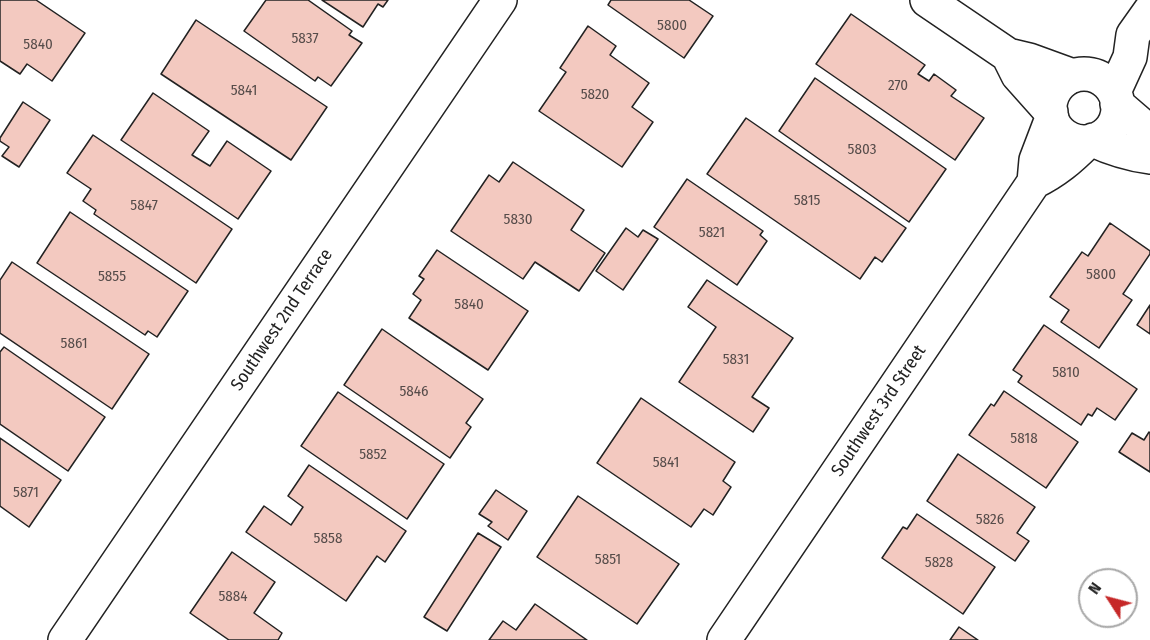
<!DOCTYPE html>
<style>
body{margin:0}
#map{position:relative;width:1150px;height:640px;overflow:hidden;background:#fff;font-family:"Fira Sans Condensed",sans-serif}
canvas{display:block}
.north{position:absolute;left:1078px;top:568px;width:60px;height:60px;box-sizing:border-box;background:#fff;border:2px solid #a7a7a7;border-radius:50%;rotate:306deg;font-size:16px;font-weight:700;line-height:24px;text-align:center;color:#222}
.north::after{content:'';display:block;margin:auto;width:21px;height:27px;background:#c62828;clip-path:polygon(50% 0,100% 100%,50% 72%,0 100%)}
</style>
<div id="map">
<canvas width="1150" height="640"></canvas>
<div class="north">N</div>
</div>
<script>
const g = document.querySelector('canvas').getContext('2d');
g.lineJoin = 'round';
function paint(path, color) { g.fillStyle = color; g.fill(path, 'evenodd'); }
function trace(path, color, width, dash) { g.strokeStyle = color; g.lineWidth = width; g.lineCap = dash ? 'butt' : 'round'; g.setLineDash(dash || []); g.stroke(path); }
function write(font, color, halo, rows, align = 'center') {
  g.font = font + ' "Fira Sans Condensed",sans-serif'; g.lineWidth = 4.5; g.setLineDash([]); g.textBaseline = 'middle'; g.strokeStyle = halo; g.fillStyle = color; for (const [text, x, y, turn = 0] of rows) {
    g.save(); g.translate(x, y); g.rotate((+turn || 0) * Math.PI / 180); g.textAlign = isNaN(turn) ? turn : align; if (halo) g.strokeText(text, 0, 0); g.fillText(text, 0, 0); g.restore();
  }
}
const building = new Path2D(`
 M0,0H36L85,33L52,81L27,64L20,74L0,61Z
 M266,0H308L352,31L349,35L362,43L331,86L318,77L315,81L244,31Z
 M322,0H388L383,7L378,4L363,27Z
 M611,0H689L713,16L684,58L608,5Z
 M851,14L925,65L918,74L929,81L934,74L956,90L951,96L984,118L955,160L816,64Z
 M196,20L327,107L291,160L161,74Z
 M588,26L616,46L610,55L649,83L632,107L653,122L622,167L539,111L566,72L560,68Z
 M815,78L946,169L909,222L779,131Z
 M153,93L209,131L192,155L210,166L227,141L271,171L238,219L121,140Z
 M23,102L50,120L19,167L2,156L9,147L0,141V138Z
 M746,118L906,228L882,262L875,257L860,279L707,174Z
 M93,135L232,229L196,283L94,214L96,210L83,201L91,189L67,173Z
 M513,162L584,210L571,230L605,253L579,291L535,262L523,279L451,231L489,175L499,182Z
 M687,179L763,231L760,235L767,241L737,285L654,227Z
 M70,212L188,291L157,337L148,331L145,335L37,263Z
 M1110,223L1150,251V254L1123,294L1132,300L1099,348L1061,322L1069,310L1050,297L1082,252L1088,256Z
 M626,228L638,237L643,230L658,239L623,290L596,271Z
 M437,250L528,311L488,370L409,318L421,300L413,294L424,279L419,276Z
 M12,262L149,354L112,409L0,333V280Z
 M707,280L793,338L752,397L769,408L753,432L679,382L716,327L688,307Z
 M1150,305V334L1137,325Z
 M1044,325L1137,389L1115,420L1097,408L1092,416L1088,414L1081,425L1018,382L1022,376L1013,370Z
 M382,329L483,399L466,423L471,427L450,458L344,385Z
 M4,347L105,417L68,471L0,424V352Z
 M1004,391L1078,442L1046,488L969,435L991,404L994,406Z
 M338,392L444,464L407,519L301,446Z
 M641,398L735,462L723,481L731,487L713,515L704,509L691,527L597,463Z
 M1149,432L1150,433V472L1119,452L1132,433L1144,440Z
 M0,438L61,480L29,527L0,506Z
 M958,454L1035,507L1017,533L1029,541L1015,561L927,501Z
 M309,465L406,531L385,562L377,556L346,601L246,532L264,506L291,525L303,507L288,496Z
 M496,490L527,511L508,540L488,526L492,522L479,514Z
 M578,496L679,564L637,624L537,557Z
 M917,514L995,567L963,614L882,558L903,527L907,529Z
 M478,533L501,547L447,631L424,617Z
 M232,552L275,582L254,613L282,633L278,640H229L190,613Z
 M535,604L587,640H489L503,621L516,630Z
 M959,627L978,640H950Z`);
paint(building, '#f3c9c0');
trace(building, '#222', 1.5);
const street = new Path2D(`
 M927,0L1008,55L1029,60L1073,76
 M1008,55L1018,75L1051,112
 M1050 108a34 34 0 1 1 68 0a34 34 0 1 1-68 0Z
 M1114,92L1130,57L1133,35L1150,11
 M1117,104L1139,123L1150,141
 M1093,140C1112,149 1129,154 1150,157
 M1034,182L1036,160L1052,118
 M65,640L500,0
 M724,640L1034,182C1056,171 1070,159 1087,142`);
trace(street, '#222', 36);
trace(street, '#fff', 33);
write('15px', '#564c4a', null, [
 ["5800",672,26],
 ["5837",305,39],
 ["5840",38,45],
 ["270",898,86],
 ["5841",244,91],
 ["5820",595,95],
 ["5803",862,150],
 ["5815",807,201],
 ["5847",144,206],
 ["5830",518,220],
 ["5821",712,233],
 ["5800",1101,275],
 ["5855",112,277],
 ["5840",469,305],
 ["5861",74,344],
 ["5831",736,360],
 ["5810",1066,373],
 ["5846",414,392],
 ["5818",1024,439],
 ["5852",373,455],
 ["5841",666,463],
 ["5871",26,493],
 ["5826",990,520],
 ["5858",328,539],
 ["5851",608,560],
 ["5828",939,563],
 ["5884",233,597]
]);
write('18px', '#222', '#fff', [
 ["Southwest 2nd Terrace",282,320,-56],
 ["Southwest 3rd Street",879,411,-56]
]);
</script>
